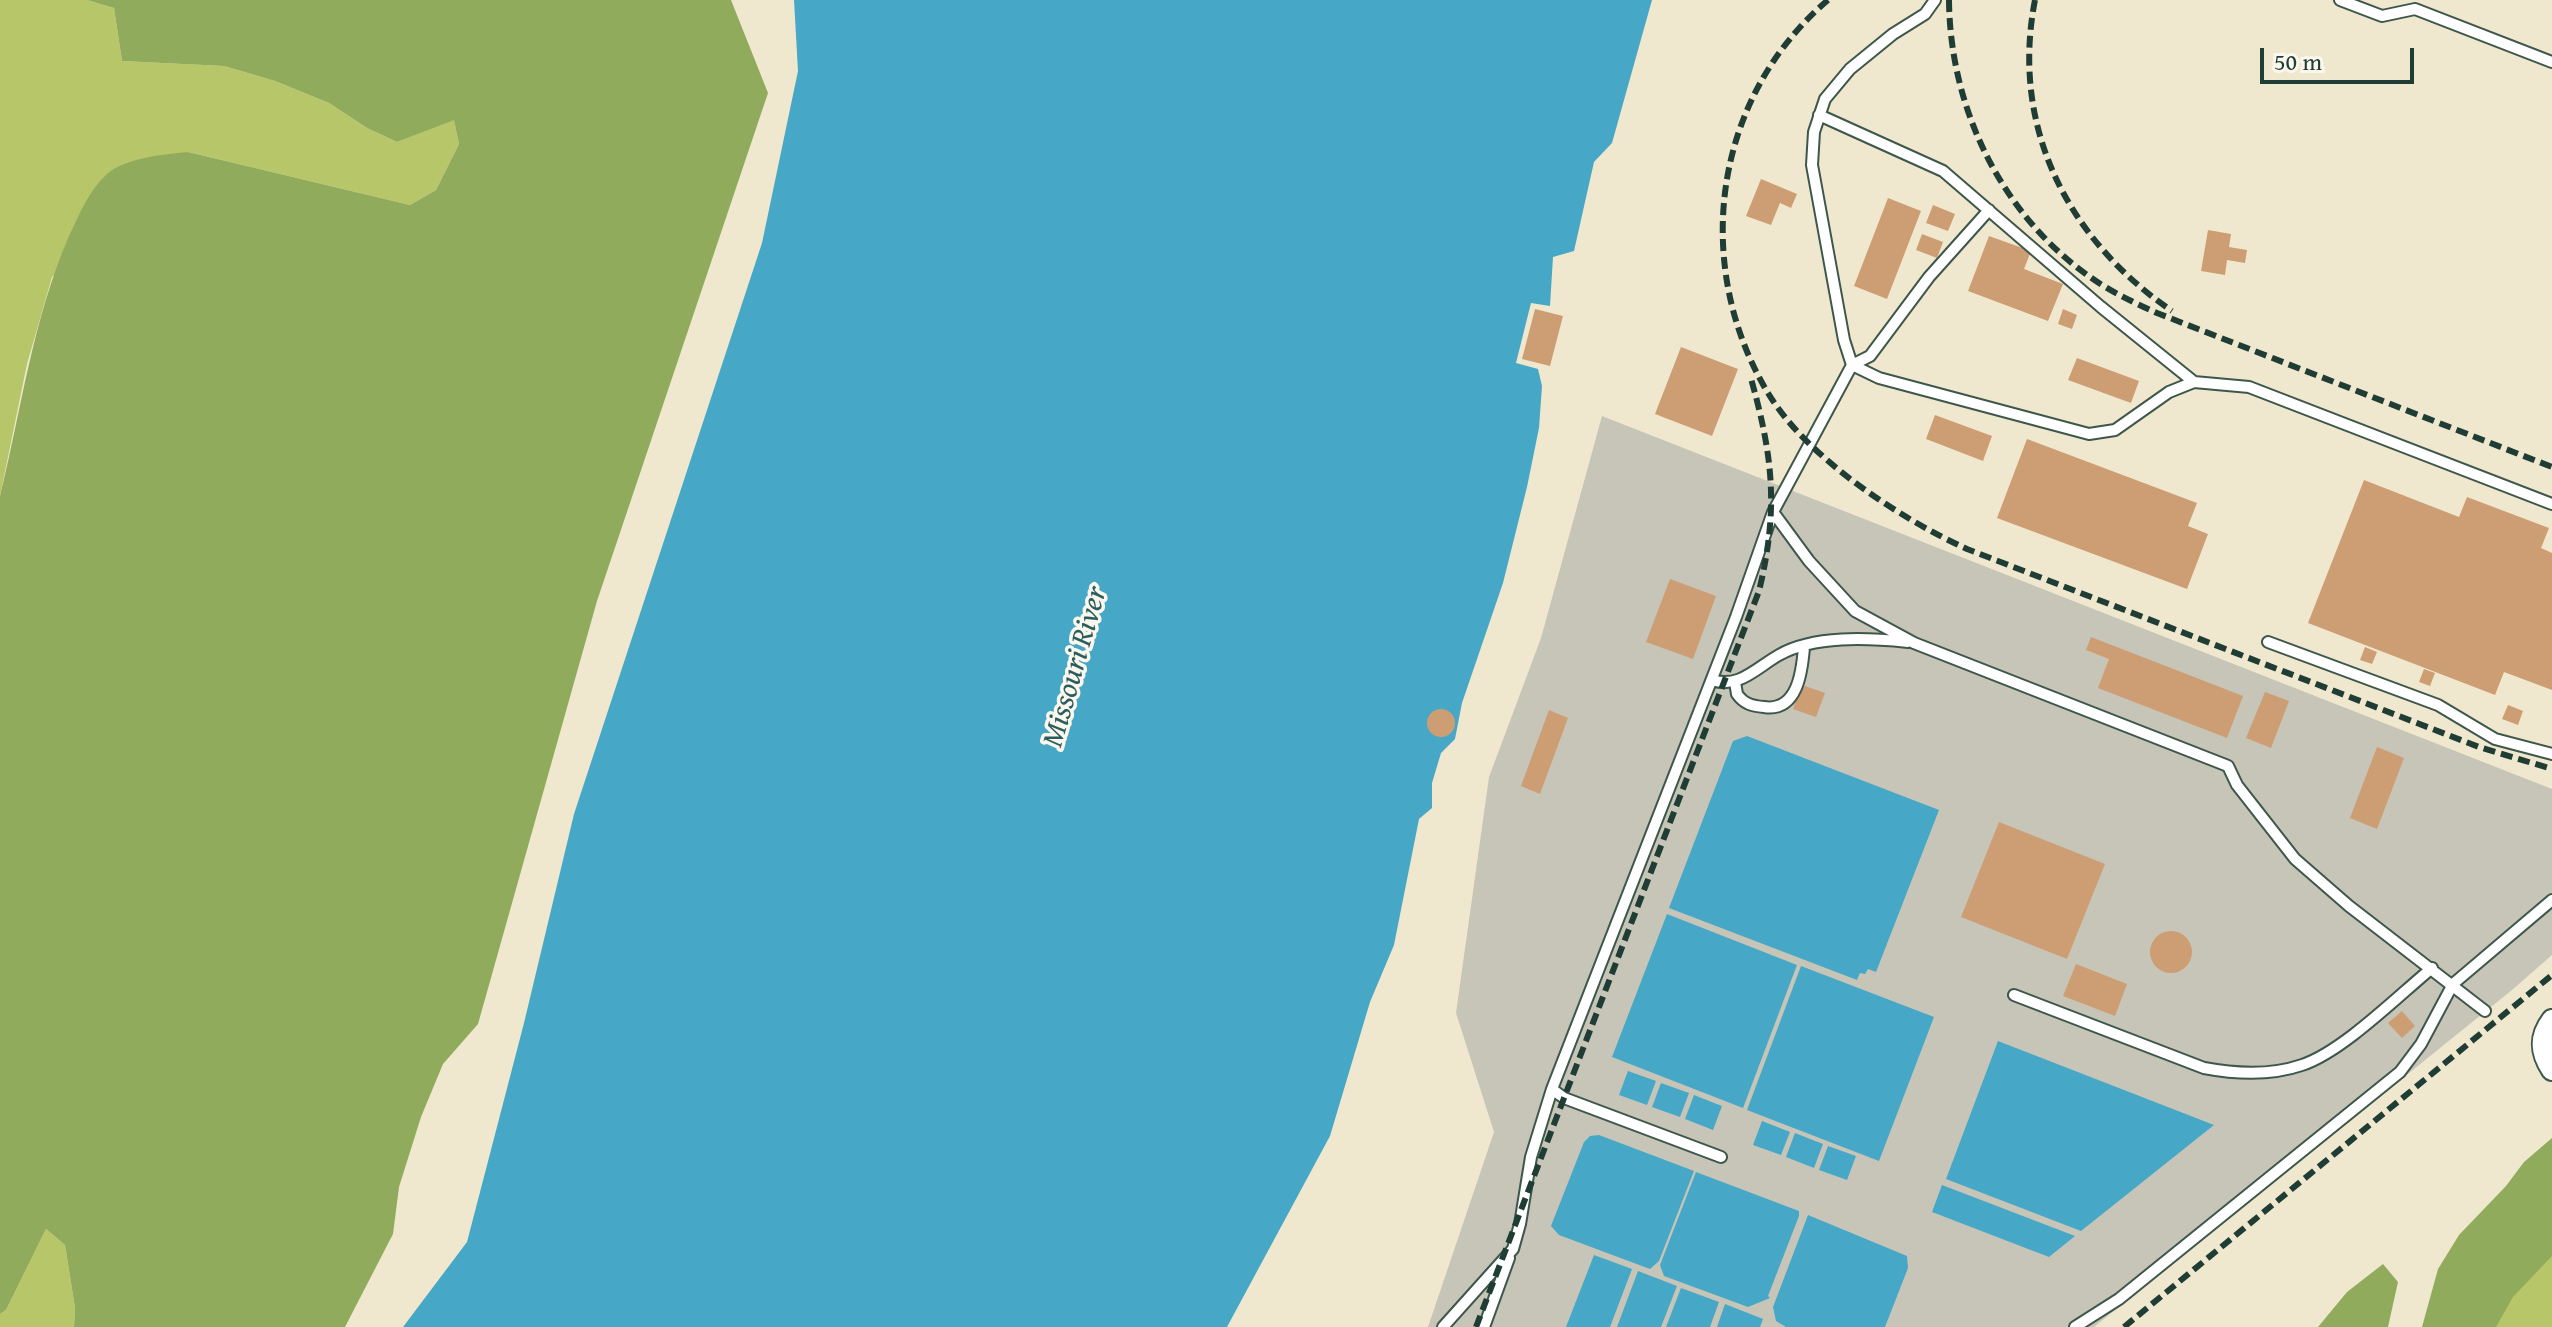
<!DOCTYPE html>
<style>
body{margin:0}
#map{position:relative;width:2552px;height:1327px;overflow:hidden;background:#f0e8ce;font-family:"Gentium Book Plus",serif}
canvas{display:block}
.scale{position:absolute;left:2260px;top:48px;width:154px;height:36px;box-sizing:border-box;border:4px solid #1f3d34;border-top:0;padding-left:10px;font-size:24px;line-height:28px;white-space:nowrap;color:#1f3d34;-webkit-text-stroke:6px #fbf7ec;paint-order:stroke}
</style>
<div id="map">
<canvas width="2552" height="1327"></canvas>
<div class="scale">50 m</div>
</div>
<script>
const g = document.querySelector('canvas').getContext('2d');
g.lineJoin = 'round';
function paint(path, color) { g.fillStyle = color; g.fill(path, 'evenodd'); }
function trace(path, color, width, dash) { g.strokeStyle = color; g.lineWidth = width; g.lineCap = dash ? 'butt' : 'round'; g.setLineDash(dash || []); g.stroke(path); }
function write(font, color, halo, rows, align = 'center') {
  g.font = font + ' "Gentium Book Plus",serif'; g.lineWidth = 7; g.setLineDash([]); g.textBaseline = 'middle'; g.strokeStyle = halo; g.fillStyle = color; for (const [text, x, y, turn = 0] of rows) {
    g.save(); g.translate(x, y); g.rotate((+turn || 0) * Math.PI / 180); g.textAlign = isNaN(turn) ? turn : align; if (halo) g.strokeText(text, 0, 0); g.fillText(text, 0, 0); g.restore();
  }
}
paint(new Path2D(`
 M1602,416L2552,789V955L2512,990L2094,1327H1428L1494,1132L1456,1013L1489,777L1541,638Z`), '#c6c5b8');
paint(new Path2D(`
 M0,0H87L114,8L122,61L224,66L275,81L329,103L367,128L397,142L454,119L459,144L436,190L410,205L188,152L52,277L27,364L0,496Z
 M2552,1192V1327H2460Z
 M46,1229L65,1245L75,1308L74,1327H0V1314L6,1310Z`), '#b7c669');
paint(new Path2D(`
 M87,0H731L768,93L597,601L478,1024L443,1064L421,1117L399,1187L393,1234L345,1327H74L75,1308L65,1245L46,1229L6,1310L0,1314V496C22,407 32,322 69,236C79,215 89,190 107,174C125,158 166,154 188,152L410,205L436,190L459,144L454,120L397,142L367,128L329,103L275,81L224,66L122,61L114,8Z
 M2552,1138V1256L2513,1297L2496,1327H2422L2438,1269L2459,1235L2506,1186L2524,1162Z
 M2383,1264L2398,1282L2388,1327H2318L2347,1292Z`), '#91ab5d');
paint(new Path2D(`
 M794,0H1652L1612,143L1594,162L1574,251L1553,257L1550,306L1531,303L1516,363L1538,369L1542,386L1539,428L1527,487L1503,583L1462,703L1455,739L1441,753L1432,783V808L1419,819L1394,945L1370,1002L1330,1136L1227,1327H403L467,1242L524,1023L574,814L762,243L798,71Z
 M1747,736L1939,810L1876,972L1868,969L1865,974L1860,973L1857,980L1669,908L1733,741Z
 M1667,914L1797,965L1743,1108L1612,1057Z
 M1801,966L1934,1017L1879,1161L1747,1110Z
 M1998,1041L2214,1125L2081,1231L1946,1179Z
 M1628,1071L1656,1081L1647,1105L1619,1095Z
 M1661,1083L1689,1093L1680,1117L1652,1107Z
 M1694,1095L1722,1106L1713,1130L1685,1119Z
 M1762,1121L1790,1132L1781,1155L1753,1145Z
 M1795,1133L1823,1144L1814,1168L1786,1157Z
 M1599,1135L1694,1171L1659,1261L1650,1269L1559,1235L1551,1226L1584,1142L1590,1136Z
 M1828,1146L1856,1156L1847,1180L1819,1170Z
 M1696,1172L1799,1211V1216L1768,1296L1770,1298L1748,1307L1664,1276L1660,1265Z
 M1942,1185L2075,1236L2049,1257L1932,1212Z
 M1808,1215L1907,1256L1908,1268L1885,1327H1786L1776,1321L1773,1307Z
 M1594,1255L1632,1269L1610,1327H1566Z
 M1638,1271L1677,1286L1661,1327H1617Z
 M1681,1288L1719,1302L1710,1327H1666Z
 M1725,1304L1763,1319L1760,1327H1717Z`), '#46a8c6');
paint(new Path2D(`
 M1761,179L1797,194L1791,208L1780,203L1771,225L1746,216Z
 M1888,198L1921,211L1887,299L1854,286Z
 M1933,205L1955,214L1948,231L1926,223Z
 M2208,230L2231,234L2229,247L2247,250L2245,263L2227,260L2225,275L2201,271Z
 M1922,234L1943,242L1937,258L1916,250Z
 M1989,236L2031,251L2024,269L2063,284L2048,321L1968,291Z
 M1535,309L1563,316L1550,366L1522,359Z
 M2063,309L2077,315L2072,329L2058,324Z
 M1681,347L1738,369L1712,436L1655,414Z
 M2077,358L2139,381L2131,403L2068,380Z
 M1935,415L1992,436L1983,461L1926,439Z
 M2027,439L2197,503L2188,526L2208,534L2187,589L1997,518Z
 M2364,480L2459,517L2467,497L2549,528L2541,548L2552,553V690L2504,672L2495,695L2308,623Z
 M1670,579L1716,596L1693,659L1646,642Z
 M2091,637L2243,696L2227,738L2098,688L2109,659L2086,650Z
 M2365,647L2377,652L2372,664L2360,660Z
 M2424,669L2435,673L2430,686L2419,682Z
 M1802,685L1825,693L1816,717L1793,709Z
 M2265,692L2289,701L2271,748L2246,738Z
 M2508,705L2523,711L2518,725L2502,719Z
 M1427 723a14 14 0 1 1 28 0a14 14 0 1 1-28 0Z
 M1549,710L1568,718L1540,794L1521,786Z
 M2377,747L2404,758L2377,829L2350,818Z
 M1999,822L2105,864L2067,959L1961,917Z
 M2150 952a21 21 0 1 1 42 0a21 21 0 1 1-42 0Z
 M2076,964L2127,984L2115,1016L2063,996Z
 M2402,1011L2415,1026L2402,1038L2388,1023Z`), '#cd9e74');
const service = new Path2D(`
 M2340,0L2382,16L2415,9L2552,62
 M1819,115L1943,171L2101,307L2194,382
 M1852,365L1879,378L2089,434L2115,430L2169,392L2194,382L2249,387L2552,504
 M1852,365L1870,356L1929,277L1989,210
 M1773,512L1809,561L1855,611L1914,643L2228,766L2237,785L2295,859L2349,906L2485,1011
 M2268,642L2438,705L2495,739L2552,754
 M1712,680C1739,689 1756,668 1779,655C1814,635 1868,638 1908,642
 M1735,682L1737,694C1744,704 1752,706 1764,707C1797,712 1802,673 1804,647
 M2014,995L2204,1068C2236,1074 2270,1076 2302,1065C2342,1052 2398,996 2432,968
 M1552,1089L1564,1098L1721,1157
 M1443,1327L1513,1249L1520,1224L1531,1157L1552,1089L1736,617L1773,512L1852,365L1844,340L1812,165L1814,132L1825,99L1850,69L1893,34L1925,14L1935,0
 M1484,1327L1509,1258
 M2075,1327L2119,1299L2400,1072L2421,1044L2453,984L2552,900`);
const minor = new Path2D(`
 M2552,1020C2539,1037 2540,1052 2552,1070`);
trace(service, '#3e574b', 14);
trace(minor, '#3e574b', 24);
trace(service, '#fff', 10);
trace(minor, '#fff', 20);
trace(new Path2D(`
 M1828,0C1713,98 1691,265 1768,393C1807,458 1899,518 1967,549L2479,747L2552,769
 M1949,0C1950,113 2006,224 2102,285C2120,296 2139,305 2157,313L2552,467
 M2035,0C2010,127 2068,240 2172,311
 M1476,1327L1759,591C1779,508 1773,456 1750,375
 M2124,1327L2552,975`), '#1f3d34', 6, [12, 6]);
write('italic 30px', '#2b5d60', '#fbf7ec', [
 ["Missouri River",1076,667,-74]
]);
</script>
